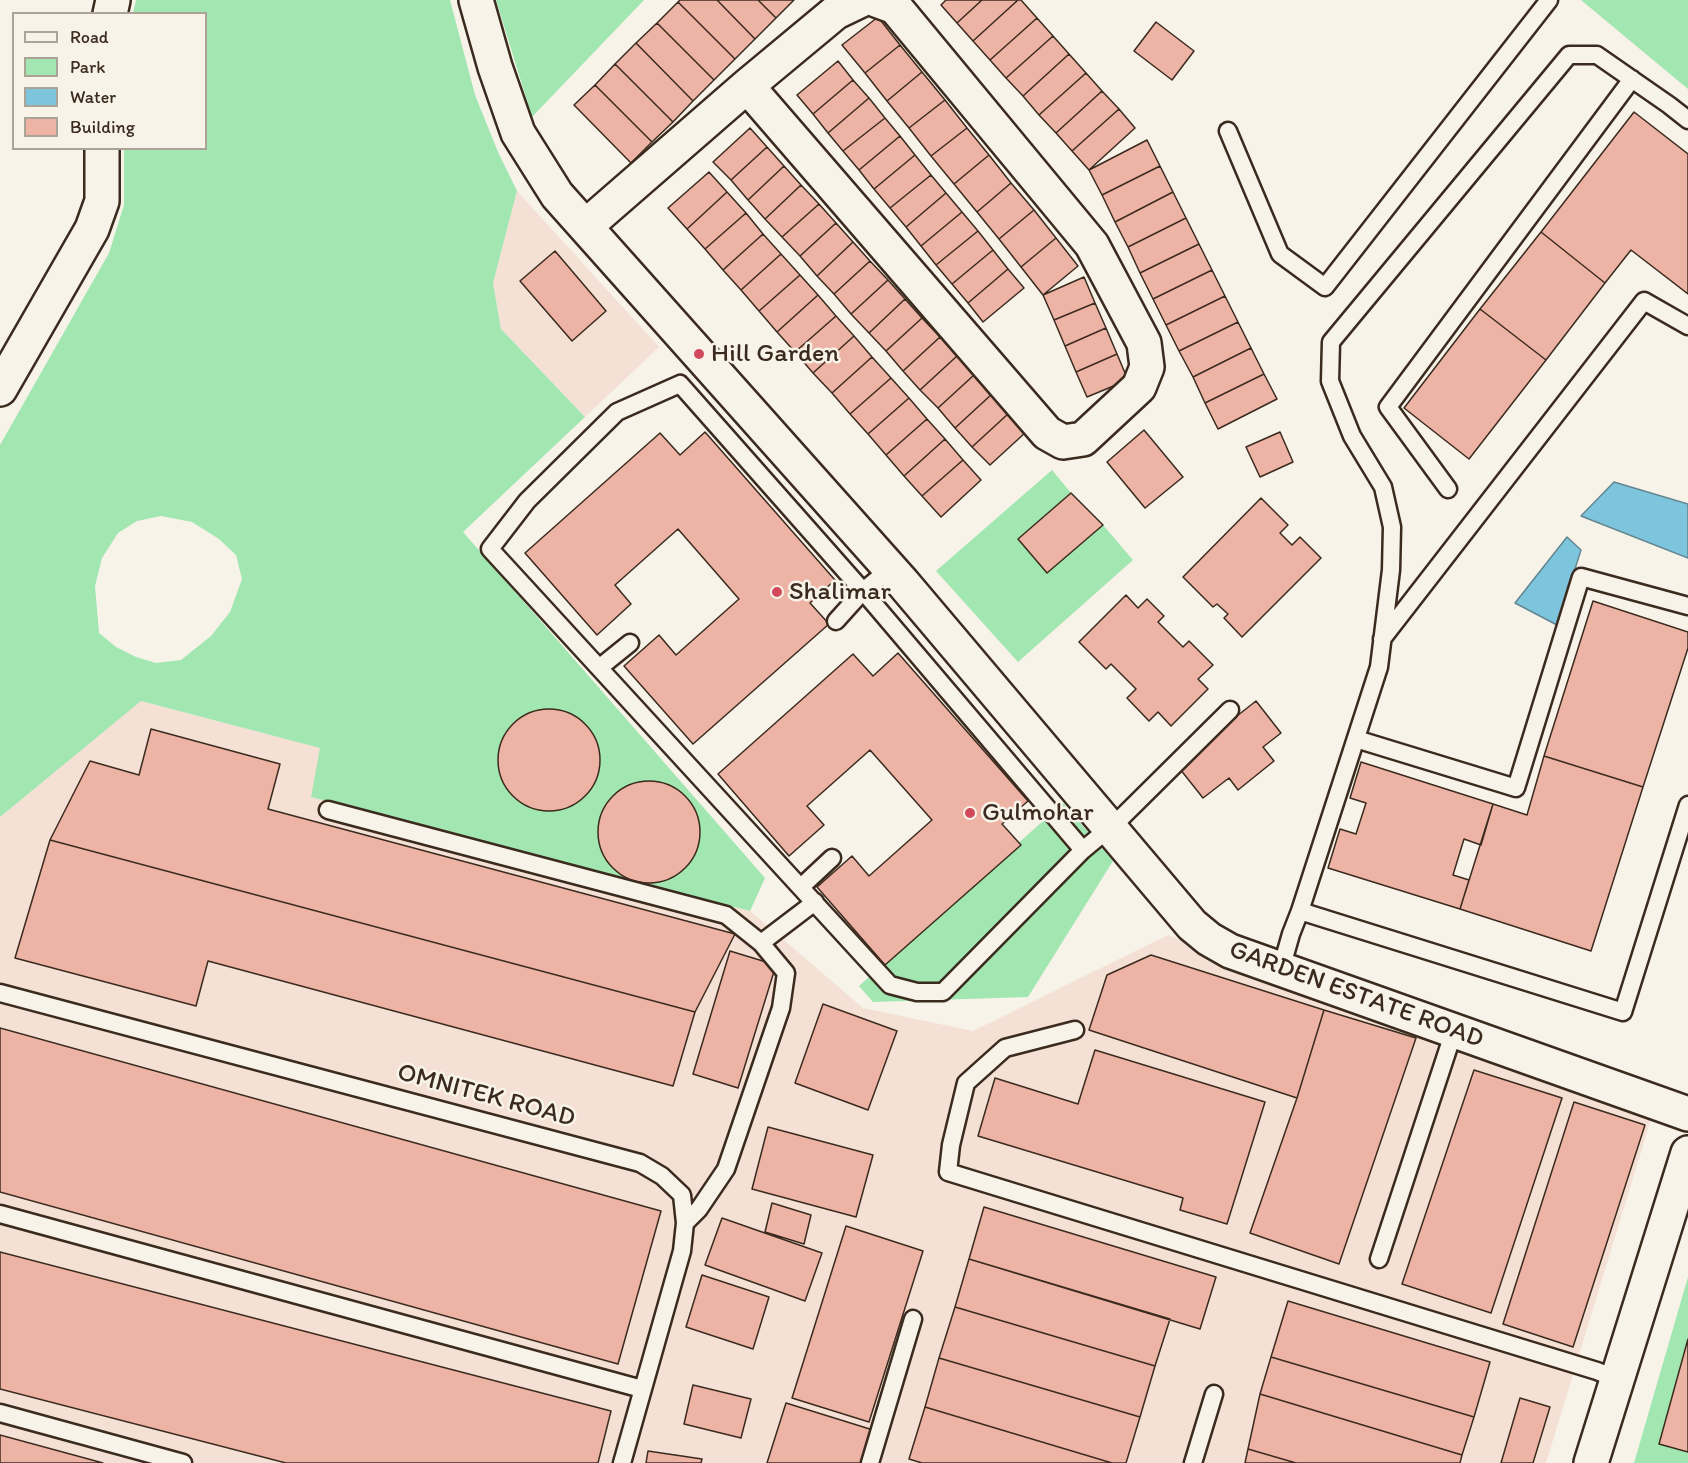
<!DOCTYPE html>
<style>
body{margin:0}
#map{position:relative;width:1688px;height:1463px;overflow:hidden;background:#f7f3e8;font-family:Itim,sans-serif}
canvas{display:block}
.legend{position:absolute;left:12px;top:12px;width:195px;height:138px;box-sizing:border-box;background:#f7f3e8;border:2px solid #aca397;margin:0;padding:8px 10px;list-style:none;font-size:18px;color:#3b2a1e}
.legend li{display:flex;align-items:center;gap:12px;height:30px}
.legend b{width:30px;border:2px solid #aca397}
</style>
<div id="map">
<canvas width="1688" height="1463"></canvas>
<ul class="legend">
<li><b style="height:8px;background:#f7f3e8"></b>Road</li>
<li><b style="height:16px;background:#a2e6b1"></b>Park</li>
<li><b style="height:16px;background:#7dc4dd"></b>Water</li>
<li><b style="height:16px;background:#edb4a6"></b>Building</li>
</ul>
</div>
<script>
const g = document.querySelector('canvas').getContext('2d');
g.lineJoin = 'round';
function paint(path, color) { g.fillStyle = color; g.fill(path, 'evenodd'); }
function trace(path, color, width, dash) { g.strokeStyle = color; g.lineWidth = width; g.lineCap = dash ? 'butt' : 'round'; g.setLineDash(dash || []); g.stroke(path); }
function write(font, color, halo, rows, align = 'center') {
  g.font = font + ' Itim,sans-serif'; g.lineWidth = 5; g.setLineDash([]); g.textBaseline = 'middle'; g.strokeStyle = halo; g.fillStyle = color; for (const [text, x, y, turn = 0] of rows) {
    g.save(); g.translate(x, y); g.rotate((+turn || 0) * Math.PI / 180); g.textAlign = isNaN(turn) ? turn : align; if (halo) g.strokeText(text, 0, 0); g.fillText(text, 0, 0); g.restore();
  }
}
paint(new Path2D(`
 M517,191L659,347L585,417L501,329L493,283Z
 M140,701L321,748L311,797L750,911L863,1008L973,1031L1168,935L1651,1119L1546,1463H0V817Z`), '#f4e0d4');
paint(new Path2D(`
 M136,0H450L475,95L498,152L517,191L493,283L501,329L585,417L463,532L765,878L750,911L311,797L320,748L141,701L0,817V445L109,253L124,205V149L206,148V14L133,13ZM161,516L192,522L219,539L236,555L242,579L230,612L211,636L181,660L156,663L136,657L116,647L99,633L95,586L102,558L118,533L137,521Z
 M496,0H644L532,117Z
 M1581,0H1688V89Z
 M1052,470L1071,493L1018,539L1047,573L1103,525L1133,560L1018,662L936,571Z
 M1063,803L1113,861L1028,997L873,1002L859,986Z
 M1688,1277V1463H1634Z`), '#a2e6b1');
const water = new Path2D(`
 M1614,482L1688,504V558L1581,516Z
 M1567,537L1581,550L1557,625L1515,603Z`);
paint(water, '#7dc4dd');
trace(water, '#638691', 1.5);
const building = new Path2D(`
 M680,0H717L755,39L735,59L678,2Z
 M717,0H758L776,18L755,39Z
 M758,0H794L776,18Z
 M946,0H982L957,23L941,5Z
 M982,0H1018L973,41L957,23Z
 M1018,0H1021L1037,18L990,60L973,41Z
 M678,2L735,59L714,80L657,23Z
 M878,17L900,45L865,73L842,45Z
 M1037,18L1053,36L1006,78L990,60Z
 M1156,22L1194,51L1172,80L1134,51Z
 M657,23L714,80L693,101L636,43Z
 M1053,36L1069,54L1023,96L1006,78Z
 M636,43L693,101L673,122L615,64Z
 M900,45L922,72L887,101L865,73Z
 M1069,54L1086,73L1039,115L1023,96Z
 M838,61L853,80L813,114L797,95Z
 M615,64L673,122L652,142L595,85Z
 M922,72L945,100L909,128L887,101Z
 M1086,73L1102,91L1056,133L1039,115Z
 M853,80L869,98L828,133L813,114Z
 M595,85L652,142L631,163L574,105Z
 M1102,91L1119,109L1072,151L1056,133Z
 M869,98L885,118L843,151L828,133Z
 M945,100L967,128L931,156L909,128Z
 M1119,109L1135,128L1089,170L1072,151Z
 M1634,112L1688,154V294L1631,250L1605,283L1541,232Z
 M885,118L900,136L859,170L843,151Z
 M750,128L767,147L731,180L713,162Z
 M967,128L989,155L954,184L931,156Z
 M900,136L915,155L874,189L859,170Z
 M1147,140L1160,166L1102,195L1089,170Z
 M767,147L784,166L748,200L731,180Z
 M915,155L931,175L890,208L874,189Z
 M989,155L1011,183L977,212L954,184Z
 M784,166L801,185L765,219L748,200Z
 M1160,166L1173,192L1115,222L1102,195Z
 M709,172L727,192L687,229L668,208Z
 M931,175L946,193L906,227L890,208Z
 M1011,183L1034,210L999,239L977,212Z
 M801,185L819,204L782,237L765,219Z
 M727,192L746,213L705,249L687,229Z
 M1173,192L1186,218L1128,247L1115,222Z
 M946,193L962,212L921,246L906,227Z
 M819,204L836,223L800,256L782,237Z
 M1034,210L1056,238L1021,267L999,239Z
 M962,212L978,231L936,265L921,246Z
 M746,213L763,234L723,270L705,249Z
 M1186,218L1199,244L1140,273L1128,247Z
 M836,223L853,242L817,276L800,256Z
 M978,231L993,250L952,284L936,265Z
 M1541,232L1605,283L1546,360L1480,309Z
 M763,234L781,254L741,290L723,270Z
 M1056,238L1078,266L1043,295L1021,267Z
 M853,242L870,261L834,294L817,276Z
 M1199,244L1212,270L1153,299L1140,273Z
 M993,250L1008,269L968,303L952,284Z
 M555,251L606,311L572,341L520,281Z
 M781,254L800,275L759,311L741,290Z
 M870,261L888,280L851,314L834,294Z
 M1008,269L1024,288L983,322L968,303Z
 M1212,270L1225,296L1166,325L1153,299Z
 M800,275L818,295L777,332L759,311Z
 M1084,277L1095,303L1054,320L1043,295Z
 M888,280L905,299L869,333L851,314Z
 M818,295L836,316L795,352L777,332Z
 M1225,296L1238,322L1179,351L1166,325Z
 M905,299L922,318L886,351L869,333Z
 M1095,303L1106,328L1065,346L1054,320Z
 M1480,309L1546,360L1469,459L1404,408Z
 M836,316L854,336L813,373L795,352Z
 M922,318L940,337L903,371L886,351Z
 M1238,322L1251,348L1193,377L1179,351Z
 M1106,328L1117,354L1076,372L1065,346Z
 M854,336L872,357L832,393L813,373Z
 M940,337L957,356L920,390L903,371Z
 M1251,348L1264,374L1205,403L1193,377Z
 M1117,354L1128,380L1087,397L1076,372Z
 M957,356L974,375L938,408L920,390Z
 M872,357L891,378L850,414L832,393Z
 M1264,374L1277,399L1218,429L1205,403Z
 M974,375L992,394L955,428L938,408Z
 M891,378L909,398L868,434L850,414Z
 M992,394L1009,413L972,447L955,428Z
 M909,398L927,419L886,455L868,434Z
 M1009,413L1026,432L990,465L972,447Z
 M927,419L945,439L904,476L886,455Z
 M1144,430L1183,477L1145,508L1107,462Z
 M705,432L835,580L810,603L829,624L693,744L624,666L659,635L676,655L739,599L678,529L615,585L631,604L597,635L525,553L660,433L680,455Z
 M1280,432L1293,462L1260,477L1246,447Z
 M945,439L963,460L922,496L904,476Z
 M963,460L981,480L941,517L922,496Z
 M1071,493L1103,525L1047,573L1018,539Z
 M1261,498L1288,525L1280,533L1292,545L1300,537L1321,558L1242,637L1224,618L1228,614L1217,604L1213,607L1183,577Z
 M1126,595L1138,608L1147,599L1164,616L1158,622L1183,647L1189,641L1213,665L1198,679L1208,689L1171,726L1158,712L1149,721L1127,698L1136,689L1111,664L1106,669L1079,642Z
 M1593,601L1688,632V648L1643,787L1544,756Z
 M898,653L1028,801L1002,824L1021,845L885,965L817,887L852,856L869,876L932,820L870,750L807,806L824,825L789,856L718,774L853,654L873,676Z
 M1256,701L1281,733L1263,747L1274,761L1238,790L1229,778L1203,798L1176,764Z
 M498 760a51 51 0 1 1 102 0a51 51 0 1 1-102 0Z
 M151,729L280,764L268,809L735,934L695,1012L50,840L90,761L139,775Z
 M1544,756L1643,787L1591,951L1460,909L1493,804L1527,815Z
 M1361,762L1493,804L1481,845L1464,839L1453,875L1469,880L1460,909L1328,868L1340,829L1356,834L1366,803L1350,798Z
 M598 832a51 51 0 1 1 102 0a51 51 0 1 1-102 0Z
 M50,840L695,1012L673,1086L208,961L196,1006L15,958Z
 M730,951L776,965L738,1088L693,1074Z
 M1151,955L1324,1010L1297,1098L1089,1030L1107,975Z
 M823,1004L897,1031L868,1110L795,1083Z
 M1324,1010L1416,1038L1339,1264L1250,1233L1297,1098Z
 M0,1028L661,1211L618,1364L0,1192Z
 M1095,1050L1265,1102L1227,1224L1180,1210L1183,1198L978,1136L995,1078L1078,1104Z
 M1474,1070L1562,1098L1491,1313L1402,1284Z
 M1574,1102L1645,1125L1573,1347L1503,1324Z
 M768,1127L873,1155L856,1217L752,1189Z
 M772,1203L811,1215L804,1244L765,1232Z
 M984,1207L1216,1277L1200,1329L969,1259Z
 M722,1218L822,1253L805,1301L705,1265Z
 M846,1226L923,1251L869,1422L792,1398Z
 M0,1252L611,1411L598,1463H286L0,1389Z
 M969,1259L1170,1319L1155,1366L955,1307Z
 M702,1275L769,1297L753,1349L686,1327Z
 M1288,1301L1490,1362L1474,1417L1271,1357Z
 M955,1307L1155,1366L1140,1417L939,1358Z
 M1688,1339V1452L1659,1444Z
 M1271,1357L1474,1417L1462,1455L1260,1394Z
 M939,1358L1140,1417L1126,1463H1112L925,1407Z
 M693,1385L751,1399L741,1438L684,1424Z
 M1260,1394L1462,1455L1460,1463H1296L1248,1449Z
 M1520,1398L1550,1407L1533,1463H1501Z
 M786,1403L873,1430L862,1463H767Z
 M925,1407L1112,1463H922L909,1459Z
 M0,1435L103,1463H0Z
 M1248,1449L1296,1463H1245Z
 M648,1451L702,1459L701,1463H646Z`);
paint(building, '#edb4a6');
trace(building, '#3b2a1e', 1.5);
const service = new Path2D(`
 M1228,131L1280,254L1325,287L1549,0
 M1448,489L1388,407L1632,79
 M836,621L863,591L890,569
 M1382,639L1644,301L1688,326
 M599,668L630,643
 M1356,739L1516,788L1581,577L1688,606
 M328,810L726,915L761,943L786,973L781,1008L726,1169L699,1209L685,1223
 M1083,850L943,992H917L890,985L490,549L527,501L617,412L680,384L863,591L1083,850L1119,820L1230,710
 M801,887L832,858
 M1300,911L1623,1012L1688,805
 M761,943L815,902
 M1281,969L1291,934L1300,911L1379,667L1391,570L1392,527L1383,487L1352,436L1330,381L1331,342L1569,55H1597L1669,105L1688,120
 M0,993L640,1163L662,1176L682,1195L685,1223L682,1251L622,1463
 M1075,1030L1005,1048L966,1083L951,1145L948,1172L1597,1371L1617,1379
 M0,1214L642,1389
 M1379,1259L1454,1031
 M0,1413L183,1463
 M870,1463L913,1319
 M1193,1463L1214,1394`);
const minor = new Path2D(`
 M747,86L1047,433L1063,442L1083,439L1139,387L1147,367L1144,343L1092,245L895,7L876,0
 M586,226L747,86L836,12L861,0`);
const tertiary = new Path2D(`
 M476,0L495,67L518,133L557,195L903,583L1192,925L1209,939L1230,951L1688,1114
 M110,14L113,0
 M0,389L92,229L102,201V148
 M1591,1463L1688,1153`);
trace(service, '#3b2a1e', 21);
trace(minor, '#3b2a1e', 38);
trace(tertiary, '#3b2a1e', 38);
trace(service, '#f7f3e8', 16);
trace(minor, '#f7f3e8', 33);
trace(tertiary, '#f7f3e8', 33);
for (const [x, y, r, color] of [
 [699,354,6,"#d1495b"],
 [777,592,6,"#d1495b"],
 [970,813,6,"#d1495b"]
]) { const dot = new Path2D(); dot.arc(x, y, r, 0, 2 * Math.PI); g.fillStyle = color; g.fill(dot); trace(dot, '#f7f3e8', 2); }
write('26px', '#3b2a1e', '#f7f3e8', [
 ["Hill Garden",711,354],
 ["Shalimar",789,592],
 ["Gulmohar",982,813]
], 'left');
write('26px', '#3b2a1e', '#f7f3e8', [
 ["GARDEN ESTATE ROAD",1356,995,20],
 ["OMNITEK ROAD",486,1096,15]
]);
</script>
